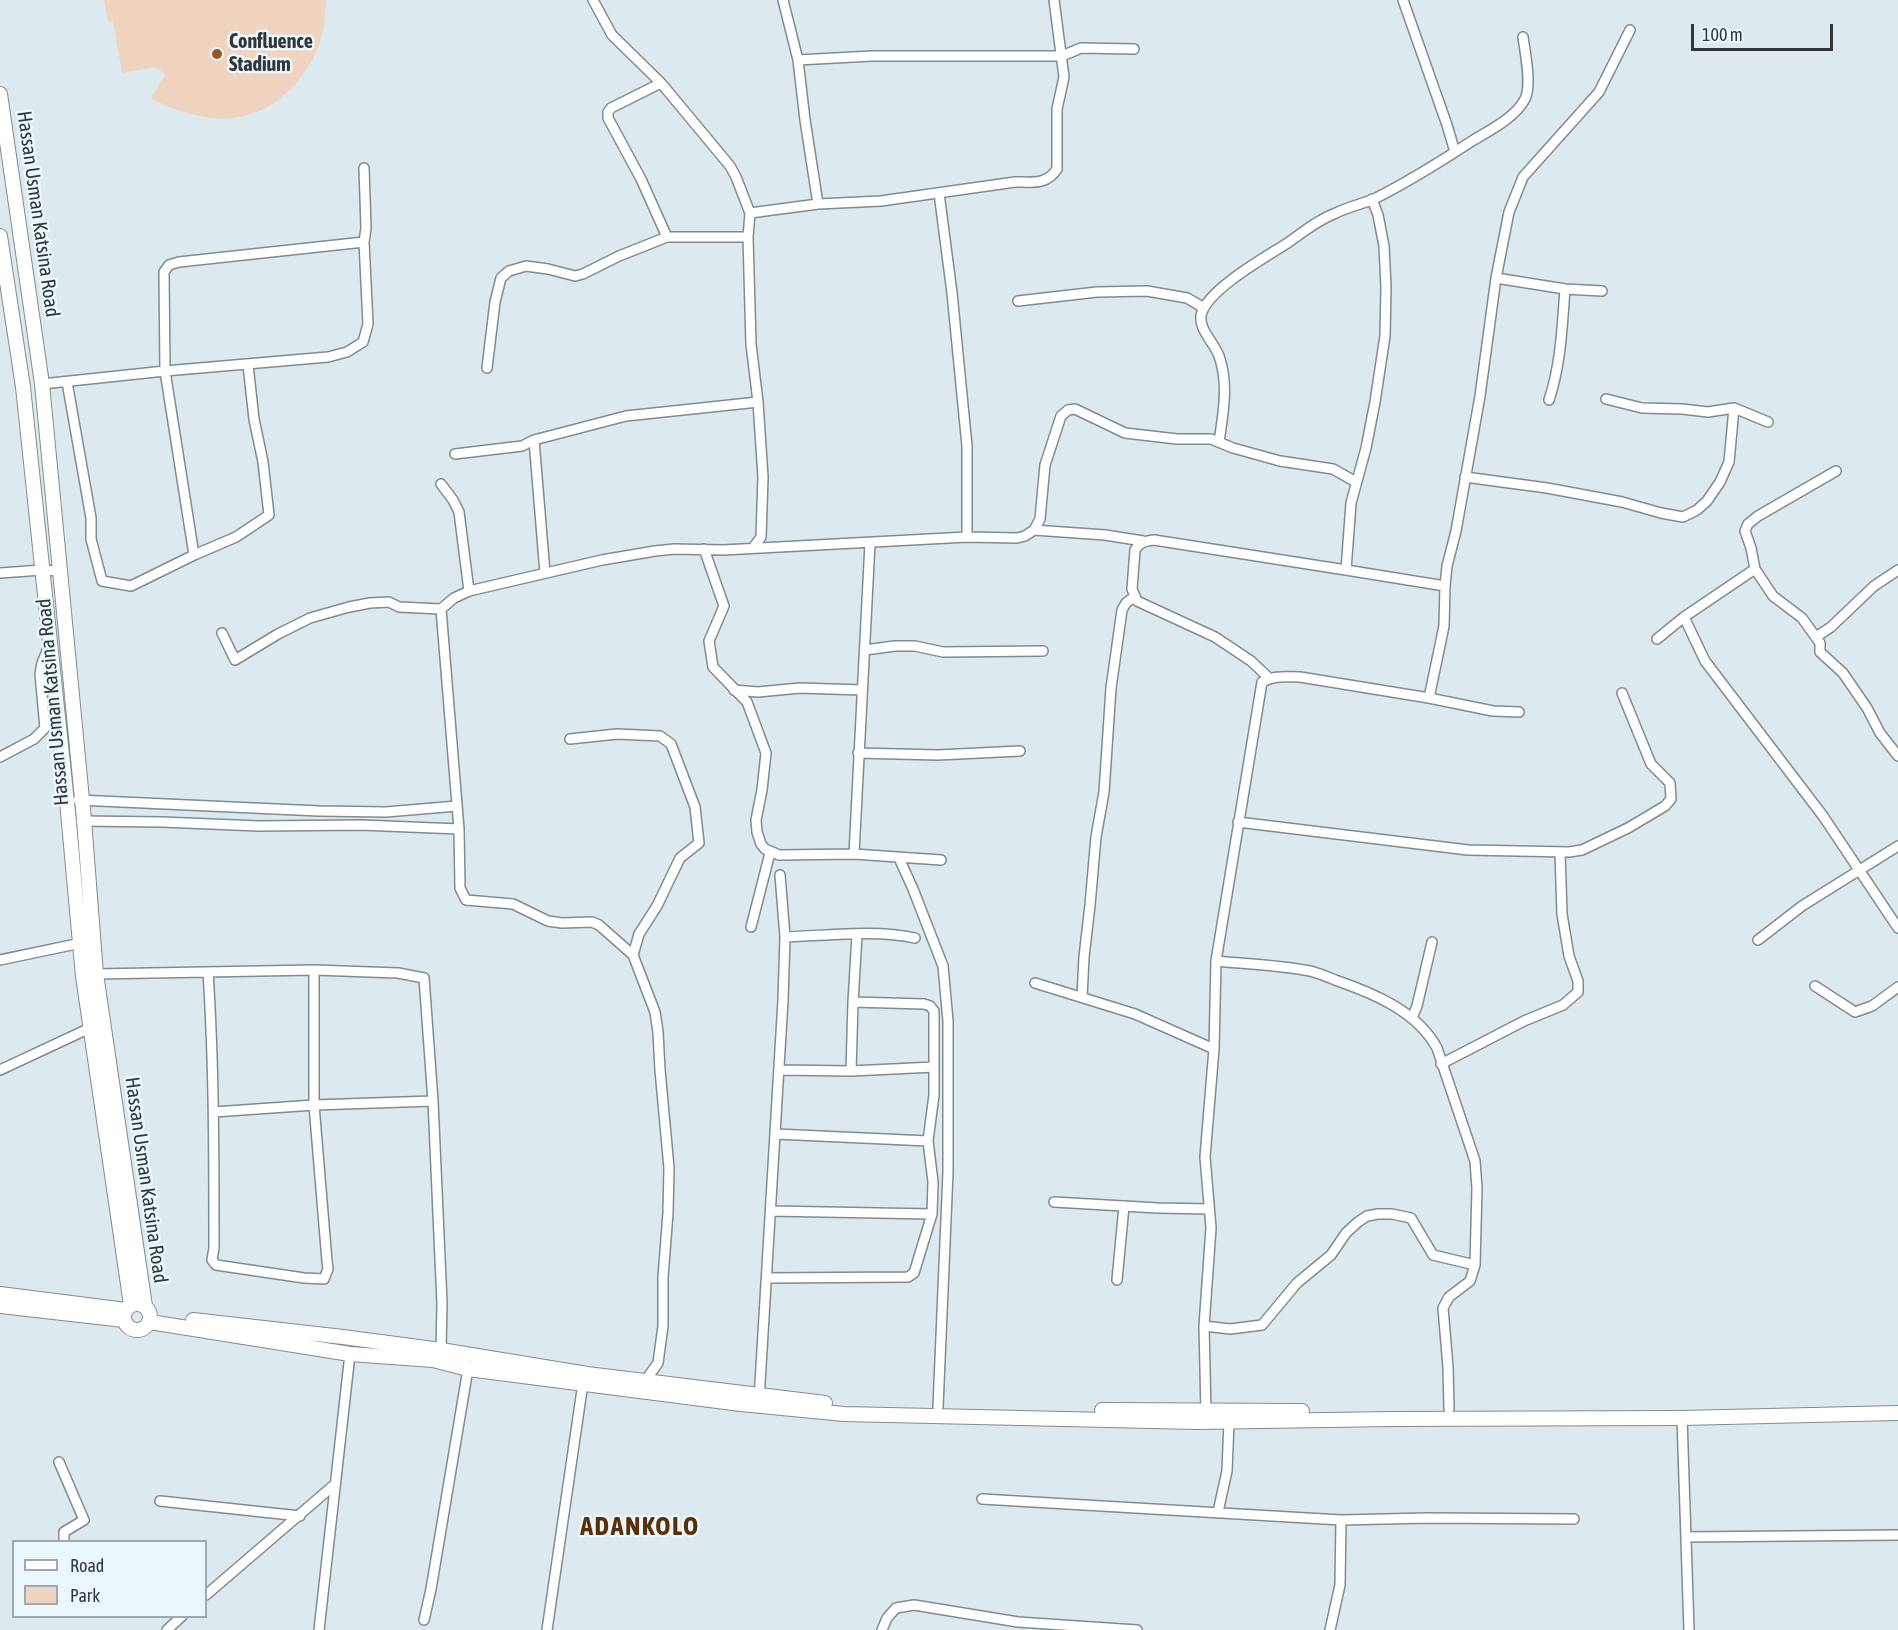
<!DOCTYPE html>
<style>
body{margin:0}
#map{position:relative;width:1898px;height:1630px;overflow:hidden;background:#dceaf0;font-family:"Asap Condensed",sans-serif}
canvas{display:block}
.legend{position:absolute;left:12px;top:1540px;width:195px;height:78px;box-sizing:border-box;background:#eaf8fd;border:2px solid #a0aaae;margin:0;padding:8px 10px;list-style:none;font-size:18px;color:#313638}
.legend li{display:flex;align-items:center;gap:12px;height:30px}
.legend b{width:30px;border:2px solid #a0aaae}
.scale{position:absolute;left:1691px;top:24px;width:142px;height:27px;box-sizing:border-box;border:3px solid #313638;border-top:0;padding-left:8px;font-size:18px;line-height:21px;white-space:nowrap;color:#313638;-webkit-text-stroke:4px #eaf8fd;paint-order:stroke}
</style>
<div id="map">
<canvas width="1898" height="1630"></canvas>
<ul class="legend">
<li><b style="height:8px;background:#fff"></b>Road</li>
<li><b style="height:16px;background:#f0d4c0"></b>Park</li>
</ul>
<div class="scale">100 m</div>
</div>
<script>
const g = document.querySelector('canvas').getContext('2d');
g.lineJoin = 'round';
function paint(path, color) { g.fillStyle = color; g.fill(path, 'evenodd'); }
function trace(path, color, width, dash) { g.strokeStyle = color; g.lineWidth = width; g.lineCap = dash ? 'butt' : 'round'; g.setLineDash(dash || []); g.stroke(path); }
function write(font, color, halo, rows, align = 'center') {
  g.font = font + ' "Asap Condensed",sans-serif'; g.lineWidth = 5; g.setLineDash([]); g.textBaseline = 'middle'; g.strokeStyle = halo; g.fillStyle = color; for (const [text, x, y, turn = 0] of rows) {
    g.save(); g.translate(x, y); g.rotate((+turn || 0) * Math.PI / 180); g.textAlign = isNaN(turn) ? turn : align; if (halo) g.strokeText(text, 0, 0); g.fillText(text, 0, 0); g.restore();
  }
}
paint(new Path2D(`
 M104,0H325L326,3C325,12 325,22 323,31C311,81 267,124 213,118C190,116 171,108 151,99L165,74L155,67L122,73L113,21L108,22Z`), '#f0d4c0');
const minor = new Path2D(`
 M593,0L612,35L661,83L730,166L736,177L750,213L748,237L751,344L758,402L763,477L761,537L753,548
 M783,0L798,60L805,120L818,204
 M1403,0L1447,125L1455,152
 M798,60L872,56H1062L1081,48L1134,49
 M661,83L611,108L608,112V118L641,179L667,237
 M939,193L952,293L967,446V537
 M750,213L818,204L881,201L1015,182C1032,182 1047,185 1057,169V109L1064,77L1054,0
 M1496,278L1565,289L1602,291
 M1018,301L1097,292L1147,291L1187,298L1204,308
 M487,368L495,302L501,278L509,271L526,266L548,269L575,276L583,274L619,256L667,237H748
 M67,382L91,518V539L102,581L131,586L194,555L236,537L269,515L263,462L254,419L248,365
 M42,384L165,371L328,357L347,352L363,342L368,324L364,242L366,228L364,168
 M1606,399L1642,408L1682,409L1708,412L1734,408L1768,422
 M1549,400C1561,364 1562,327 1565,289
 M534,440L545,573
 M1219,442C1223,414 1229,384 1219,356C1214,342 1196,327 1202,312C1211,288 1264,258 1286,244C1302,233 1317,220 1336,213C1348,207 1362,204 1374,199C1408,182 1440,162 1472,141C1490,130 1515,118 1525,99C1532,85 1525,52 1523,37
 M455,454L522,446L534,440L626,416L758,402
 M1836,471L1758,516L1748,524L1745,531L1751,548L1755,569L1773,596L1802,618L1820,643V652L1843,673L1867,708L1880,733L1898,756
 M1465,477L1547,488L1622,502L1661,513L1683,517L1697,510L1707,501L1720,482L1729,462L1734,408
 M441,484L453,500L459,512L469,591
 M1034,530L1040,519L1045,465L1061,416L1068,410L1075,409L1125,433L1177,439H1211L1233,448L1280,461L1333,469L1356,482
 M704,549L724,606L709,641L713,667L747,702L766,753L762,790L756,820L757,832L761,844L765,849L779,855L854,854L941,860
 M194,555L165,371L164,272L169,265L179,262L364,242
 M0,573L42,570L60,571
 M1445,586L1447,566L1456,531L1480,396L1496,278L1509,212L1523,177L1599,92L1630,30
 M1684,617L1705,661L1823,816L1898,928
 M222,633L235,660L278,634L310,618L349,607L370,603L389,602L399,607L441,609
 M1816,637L1831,627L1874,586L1898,570
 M1657,639L1684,617L1755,569
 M865,650L895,646H915L943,652L1043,651
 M1269,678L1251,661L1215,637L1137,601L1132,589L1135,550C1140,542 1145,541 1154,540L1346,570
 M734,690L758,692L800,688L862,690
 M1429,698L1493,711L1519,712
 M570,739L617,734L660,736L671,744L695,807L699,843L680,858L657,906L639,934L633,955
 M858,753L938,755L1020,751
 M0,757L34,739L45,728L40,674L42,663L49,646
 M78,800L319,811L386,812L457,806
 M81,821L162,822L259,826L361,825L459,829
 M1238,822L1468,850L1569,852L1582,850L1628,828L1665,806L1671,799L1670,783L1651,764L1622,693
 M854,854L870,543
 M899,858L913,889L943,966L948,1021V1172L938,1407
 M751,927L770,853
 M785,937C826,936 875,929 915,938
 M1758,940L1802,906L1898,846
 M0,960L81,943
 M1216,961C1245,964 1275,965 1304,970C1315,971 1325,976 1335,980C1373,993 1417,1011 1437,1048L1475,1161L1477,1188L1475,1265L1470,1281L1449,1297L1443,1308L1448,1367L1449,1409
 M208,972C214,1064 214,1156 214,1248L212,1260L216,1265L304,1278L324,1279L328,1269L327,1261L314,1105V970
 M96,974L314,970L398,973L424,978L433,1101L442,1303L441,1350
 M1035,983L1135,1014L1214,1049
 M1815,986L1855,1012L1872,1006L1898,987
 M1082,997L1084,957L1090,905L1096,837L1104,792L1111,688L1122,610L1126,603L1135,596
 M853,1002L924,1004L930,1006L934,1011V1095L928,1141
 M1412,1018L1417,1006L1432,942
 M1441,1064L1524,1021L1563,1005L1578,992V981L1569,956L1562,914L1560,852
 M0,1070L90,1028
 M780,1070L851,1071L934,1067
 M851,1071L853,1002L857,935
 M214,1112L314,1105L433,1101
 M1054,1202L1158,1208L1209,1209
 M771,1211L932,1214
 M768,1278L908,1277L914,1273L932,1214L933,1182L928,1141L776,1134
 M1117,1280L1124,1206
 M1204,1326L1230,1329L1262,1325L1297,1283L1331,1255L1346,1233L1358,1222L1367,1216L1378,1214H1392L1411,1218L1433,1255L1475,1265
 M645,1381L658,1363L663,1326V1277L668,1213L669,1168L660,1070L658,1032L655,1012L633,955L599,925L592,922L562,923L548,921L513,904L466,900L460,888L459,829L441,609L454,598L469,591L602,560L655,551L674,549L723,550L967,537L1017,538L1025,536L1034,530L1105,535L1143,541
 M759,1400L783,1000L785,937L780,875
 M1206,1412L1204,1326L1211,1228L1205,1157L1214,1049L1216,961L1262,682C1274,675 1286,677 1300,677L1429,698L1444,626L1445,586L1346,570L1351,503L1366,448L1375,402L1385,336L1386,287L1384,246L1378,215L1372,199
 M1682,1418L1689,1630
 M59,1462L84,1520L64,1532V1542
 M982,1499L1341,1520L1428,1518L1574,1519
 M160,1501L300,1516
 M1218,1512L1227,1471L1229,1422
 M1686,1537L1898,1535
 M206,1595L334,1485
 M424,1620L431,1589L468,1369
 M167,1630L182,1616
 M319,1630L350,1354
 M547,1630L583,1383
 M882,1630L887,1618L896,1608L914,1605L1018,1622L1137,1630
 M1330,1630L1340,1585L1341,1520`);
const primary = new Path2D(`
 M0,94L42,384L84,820L96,974L145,1306
 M0,236L23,387L68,812L83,976L131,1305
 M0,1294L126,1310
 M124 1317a13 13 0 1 1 26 0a13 13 0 1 1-26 0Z
 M0,1306L124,1320
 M193,1320L343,1337L441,1350L587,1374L825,1403
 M150,1322L350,1354L433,1360L468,1369L741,1404L844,1414L1196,1422L1392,1419L1682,1418L1898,1413
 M1102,1410L1302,1411`);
trace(minor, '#7f8c91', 12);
trace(primary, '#7f8c91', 16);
trace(minor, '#fff', 9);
trace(primary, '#fff', 14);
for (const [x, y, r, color] of [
 [217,54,6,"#975720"]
]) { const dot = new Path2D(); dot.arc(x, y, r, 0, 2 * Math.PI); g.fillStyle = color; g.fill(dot); trace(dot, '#eaf8fd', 2); }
write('bold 20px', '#313638', '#eaf8fd', [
 ["Confluence",229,42],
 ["Stadium",229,65]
], 'left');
write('20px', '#313638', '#eaf8fd', [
 ["Hassan Usman Katsina Road",38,214,82],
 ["Hassan Usman Katsina Road",53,702,-95],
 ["Hassan Usman Katsina Road",146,1180,82]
]);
g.letterSpacing = '1.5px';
write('bold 26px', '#5a2f06', '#eaf8fd', [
 ["ADANKOLO",640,1527]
]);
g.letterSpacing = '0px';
</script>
